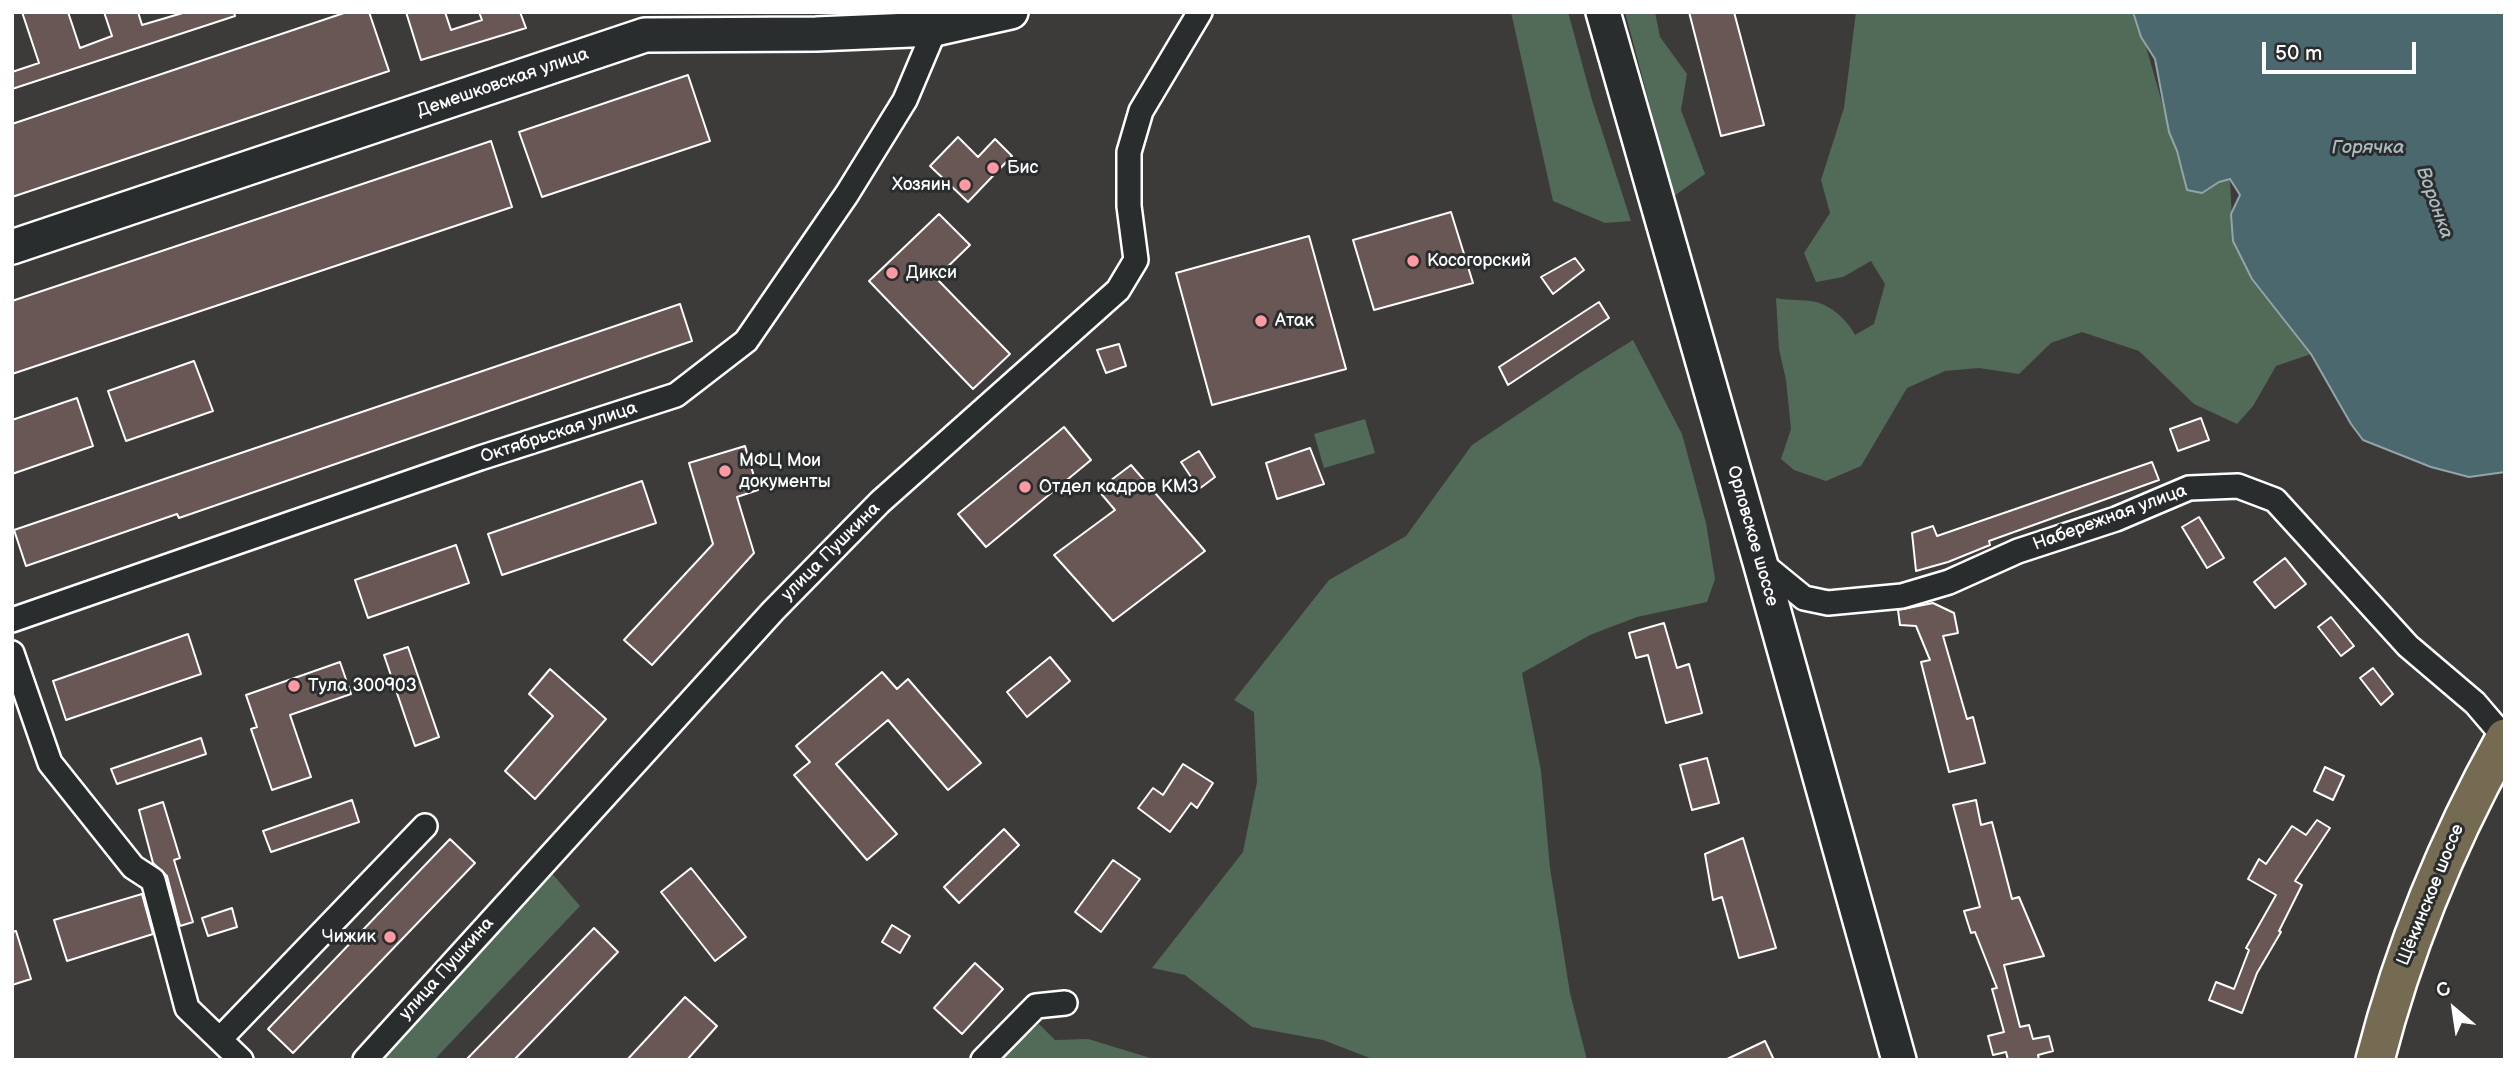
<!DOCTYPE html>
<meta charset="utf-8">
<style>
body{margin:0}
#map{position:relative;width:2517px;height:1072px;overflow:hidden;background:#3d3a3a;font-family:"Balsamiq Sans",sans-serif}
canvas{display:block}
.frame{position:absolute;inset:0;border:14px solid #fff;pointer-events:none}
.north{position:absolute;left:2419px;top:974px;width:70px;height:70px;-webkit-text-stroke:5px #2a2d2e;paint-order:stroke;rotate:331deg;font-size:19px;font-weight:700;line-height:28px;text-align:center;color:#fff}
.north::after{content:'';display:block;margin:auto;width:24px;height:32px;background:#fff;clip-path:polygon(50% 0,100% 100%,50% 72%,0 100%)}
.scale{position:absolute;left:2262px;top:42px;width:154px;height:32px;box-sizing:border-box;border:4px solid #fff;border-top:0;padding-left:9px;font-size:21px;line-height:24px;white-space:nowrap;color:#fff;-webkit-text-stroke:5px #2a2d2e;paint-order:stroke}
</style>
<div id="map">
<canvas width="2517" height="1072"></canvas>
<div class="frame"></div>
<div class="north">С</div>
<div class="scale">50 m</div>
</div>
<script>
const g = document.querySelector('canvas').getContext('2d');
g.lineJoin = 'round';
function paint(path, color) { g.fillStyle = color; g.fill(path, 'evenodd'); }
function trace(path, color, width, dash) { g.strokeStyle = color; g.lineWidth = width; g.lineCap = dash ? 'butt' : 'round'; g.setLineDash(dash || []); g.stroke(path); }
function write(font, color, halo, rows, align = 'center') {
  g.font = font + ' "Balsamiq Sans",sans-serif'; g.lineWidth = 6; g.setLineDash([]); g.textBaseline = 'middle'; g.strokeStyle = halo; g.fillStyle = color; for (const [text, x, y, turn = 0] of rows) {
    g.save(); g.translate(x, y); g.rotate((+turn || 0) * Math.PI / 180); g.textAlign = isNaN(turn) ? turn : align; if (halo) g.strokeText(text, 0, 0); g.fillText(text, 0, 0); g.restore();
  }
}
paint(new Path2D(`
 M1511,12H1568L1592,100L1631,221L1605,223L1553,201Z
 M1625,12H1655L1660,37L1687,74L1681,110L1705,174L1674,196Z
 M1856,12H2136L2187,189L2230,179L2233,241L2311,354L2276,366L2253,406L2237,424L2194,404L2139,351L2082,332L2051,343L2019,374L1979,368L1945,371L1907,388L1861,466L1826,481L1794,470L1781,459L1791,429L1786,380L1779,349L1776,298C1790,301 1804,299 1816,302C1832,306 1848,321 1855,335L1874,324L1885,284L1871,261L1843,277L1816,282L1804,253L1830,213L1821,180L1844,108Z
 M1633,340L1682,434L1706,523L1715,579L1707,602L1637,617L1590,635L1522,673L1541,771L1550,868L1570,993L1587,1060H1375L1323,1040L1252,1027L1185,975L1152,968L1243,852L1257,782L1254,712L1234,700L1329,580L1406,536L1472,445L1580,373Z
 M1365,419L1375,453L1324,468L1314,434Z
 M549,870L580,906L434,1060H376Z
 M1039,1024L1055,1040L1088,1039L1157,1060H999Z`), '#526a58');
const water = new Path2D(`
 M2133,12H2505V472L2469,477L2431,467L2363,440L2351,424L2311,354L2252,279L2233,241L2231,214L2240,195L2230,179L2219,182L2202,193L2187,190L2177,151L2169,132L2155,59L2141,37Z`);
paint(water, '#4b686e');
trace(water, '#93a4a8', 2);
const building = new Path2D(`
 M22,12H68L80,48L112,36L104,12H138L142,25L186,12H234L235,16L12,89V72L39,63Z
 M347,12H369L389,71L12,197V124Z
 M406,12H445L451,30L482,20L479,12H520L526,28L421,60Z
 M1689,12H1734L1764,125L1721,136Z
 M688,75L710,141L542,197L519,132Z
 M958,137L978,157L995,139L1012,156L968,202L930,166Z
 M491,141L512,207L12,374V301Z
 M1451,212L1473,283L1374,310L1353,240Z
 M939,214L970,245L936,278L1010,354L973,389L869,281Z
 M1309,236L1346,369L1212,405L1176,273Z
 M1575,258L1584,270L1553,294L1541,277Z
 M1599,302L1609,318L1508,385L1499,367Z
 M680,304L692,341L179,518L177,514L26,566L14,530Z
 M1119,344L1126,366L1106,373L1097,350Z
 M194,361L213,411L126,441L108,391Z
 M77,398L93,446L12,474V420Z
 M2201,418L2209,440L2178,451L2170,429Z
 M1064,427L1091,460L986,547L958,514Z
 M745,446L758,490L737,497L754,553L652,665L624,640L713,544L689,463Z
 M1310,448L1324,484L1277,499L1266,463Z
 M1199,451L1215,477L1199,489L1181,462Z
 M2152,462L2159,480L1989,541L1990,545L1948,562L1916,571L1912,533L1933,526L1937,536Z
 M1131,465L1205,551L1113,621L1054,555L1115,510L1098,490Z
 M642,481L656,523L502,575L488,534Z
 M2199,517L2224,558L2207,568L2182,527Z
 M456,545L469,583L368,618L355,580Z
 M2285,558L2306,584L2275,608L2254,582Z
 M1933,603L1954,613L1958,633L1943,636L1967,719L1973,717L1985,763L1949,772L1921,662L1930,660L1916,626L1900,625L1898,610Z
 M2331,617L2354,646L2341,656L2318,627Z
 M1664,623L1677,668L1689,664L1702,713L1666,723L1648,655L1636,658L1629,633Z
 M188,634L201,674L66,720L53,681Z
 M408,647L439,737L415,746L384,655Z
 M1050,657L1070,681L1027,717L1007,692Z
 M340,662L351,694L290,715L311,777L272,790L251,729L257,727L246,695Z
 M2373,668L2393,694L2381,705L2360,678Z
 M550,669L606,719L535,799L505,771L553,716L529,694Z
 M882,672L897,689L908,679L981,763L948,790L888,720L836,764L897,834L867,860L794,775L810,762L796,746Z
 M201,738L206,754L117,784L111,769Z
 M1707,758L1719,803L1692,810L1680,765Z
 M1183,764L1213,783L1197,808L1191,803L1170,832L1138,808L1153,788L1163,795Z
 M2325,767L2344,776L2333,800L2314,791Z
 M352,800L359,822L271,852L263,831Z
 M1976,800L1981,825L1992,822L2012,899L2019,897L2044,956L2004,965L2020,1027L2029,1025L2033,1039L2049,1036L2053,1051L2038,1055L2039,1060H2008L2006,1052L1993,1055L1988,1036L2004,1032L1992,989L1997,988L1975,932L1971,933L1964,911L1980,907L1953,805Z
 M163,802L180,858L174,860L193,922L180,926L167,876L153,863L139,810Z
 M2317,820L2330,828L2295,881L2302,885L2279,931L2281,932L2257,973L2242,1013L2209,1000L2216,982L2234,989L2249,950L2246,948L2276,895L2248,879L2259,859L2266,864L2292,826L2306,835Z
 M1004,829L1019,845L959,903L944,887Z
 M1743,838L1776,948L1739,958L1722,897L1713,900L1705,854Z
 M450,839L475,863L293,1053L268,1029Z
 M1113,860L1140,879L1101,932L1075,912Z
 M691,868L746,937L715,961L661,892Z
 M142,894L153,934L67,961L54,920Z
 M232,908L237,927L208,936L202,918Z
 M892,925L910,936L900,953L882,942Z
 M594,928L618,952L514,1060H466Z
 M16,931L31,979L12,985V932Z
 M975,963L1003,989L962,1034L934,1008Z
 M685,997L717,1026L687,1060H627Z
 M1765,1041L1774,1060H1725Z`);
paint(building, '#695755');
trace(building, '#fff', 2);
const street = new Path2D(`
 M1760,562L1804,598L1828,603L1902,596L1949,582L2018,551L2116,519L2189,488L2238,486L2275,500L2408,646L2475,703L2505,738
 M12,620L480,458L676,395L746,341L847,194L905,100L935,29
 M12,653L50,763L133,867L153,880L187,1008L241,1060
 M220,1039L425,826
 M365,1060L773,611L880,502L1118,290L1136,260L1129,206V152L1141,111L1200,12
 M983,1060L1036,1006L1065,1003`);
const secondary = new Path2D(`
 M1603,12L1760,562L1899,1060
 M12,247L645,35L816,34L935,29L1011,12`);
const primary = new Path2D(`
 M2375,1060C2404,947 2448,840 2505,738`);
trace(street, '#fff', 28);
trace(secondary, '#fff', 38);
trace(primary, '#fff', 42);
trace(street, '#2a2d2e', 23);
trace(secondary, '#2a2d2e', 33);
trace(primary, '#746b52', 37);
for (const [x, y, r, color] of [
 [993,168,7,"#ff9aa2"],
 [965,185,7,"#ff9aa2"],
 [1413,261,7,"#ff9aa2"],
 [892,273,7,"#ff9aa2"],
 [1261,321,7,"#ff9aa2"],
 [725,471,7,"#ff9aa2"],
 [1025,487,7,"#ff9aa2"],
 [294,686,7,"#ff9aa2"],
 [390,937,7,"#ff9aa2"]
]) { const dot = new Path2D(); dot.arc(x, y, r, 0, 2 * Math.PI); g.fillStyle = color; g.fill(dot); trace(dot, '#2a2d2e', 2.5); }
write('18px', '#fff', '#2a2d2e', [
 ["Демешковская улица",503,83,-19],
 ["Октябрьская улица",559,433,-18],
 ["Набережная улица",2110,518,-20],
 ["Орловское шоссе",1752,536,74],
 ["улица Пушкина",831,552,-45],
 ["Щёкинское шоссе",2431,895,-68],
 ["улица Пушкина",447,969,-48]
]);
write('18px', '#fff', '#2a2d2e', [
 ["Бис",1007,168],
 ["Хозяин",951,185,"right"],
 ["Косогорский",1427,261],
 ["Дикси",906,273],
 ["Атак",1275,321],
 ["МФЦ Мои",739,461],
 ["документы",739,482],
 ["Отдел кадров КМЗ",1039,487],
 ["Тула 300903",308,686],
 ["Чижик",376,937,"right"]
], 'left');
write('italic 19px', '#aebbbe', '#2a2d2e', [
 ["Горячка",2368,148],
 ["Воронка",2434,203,70]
]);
</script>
